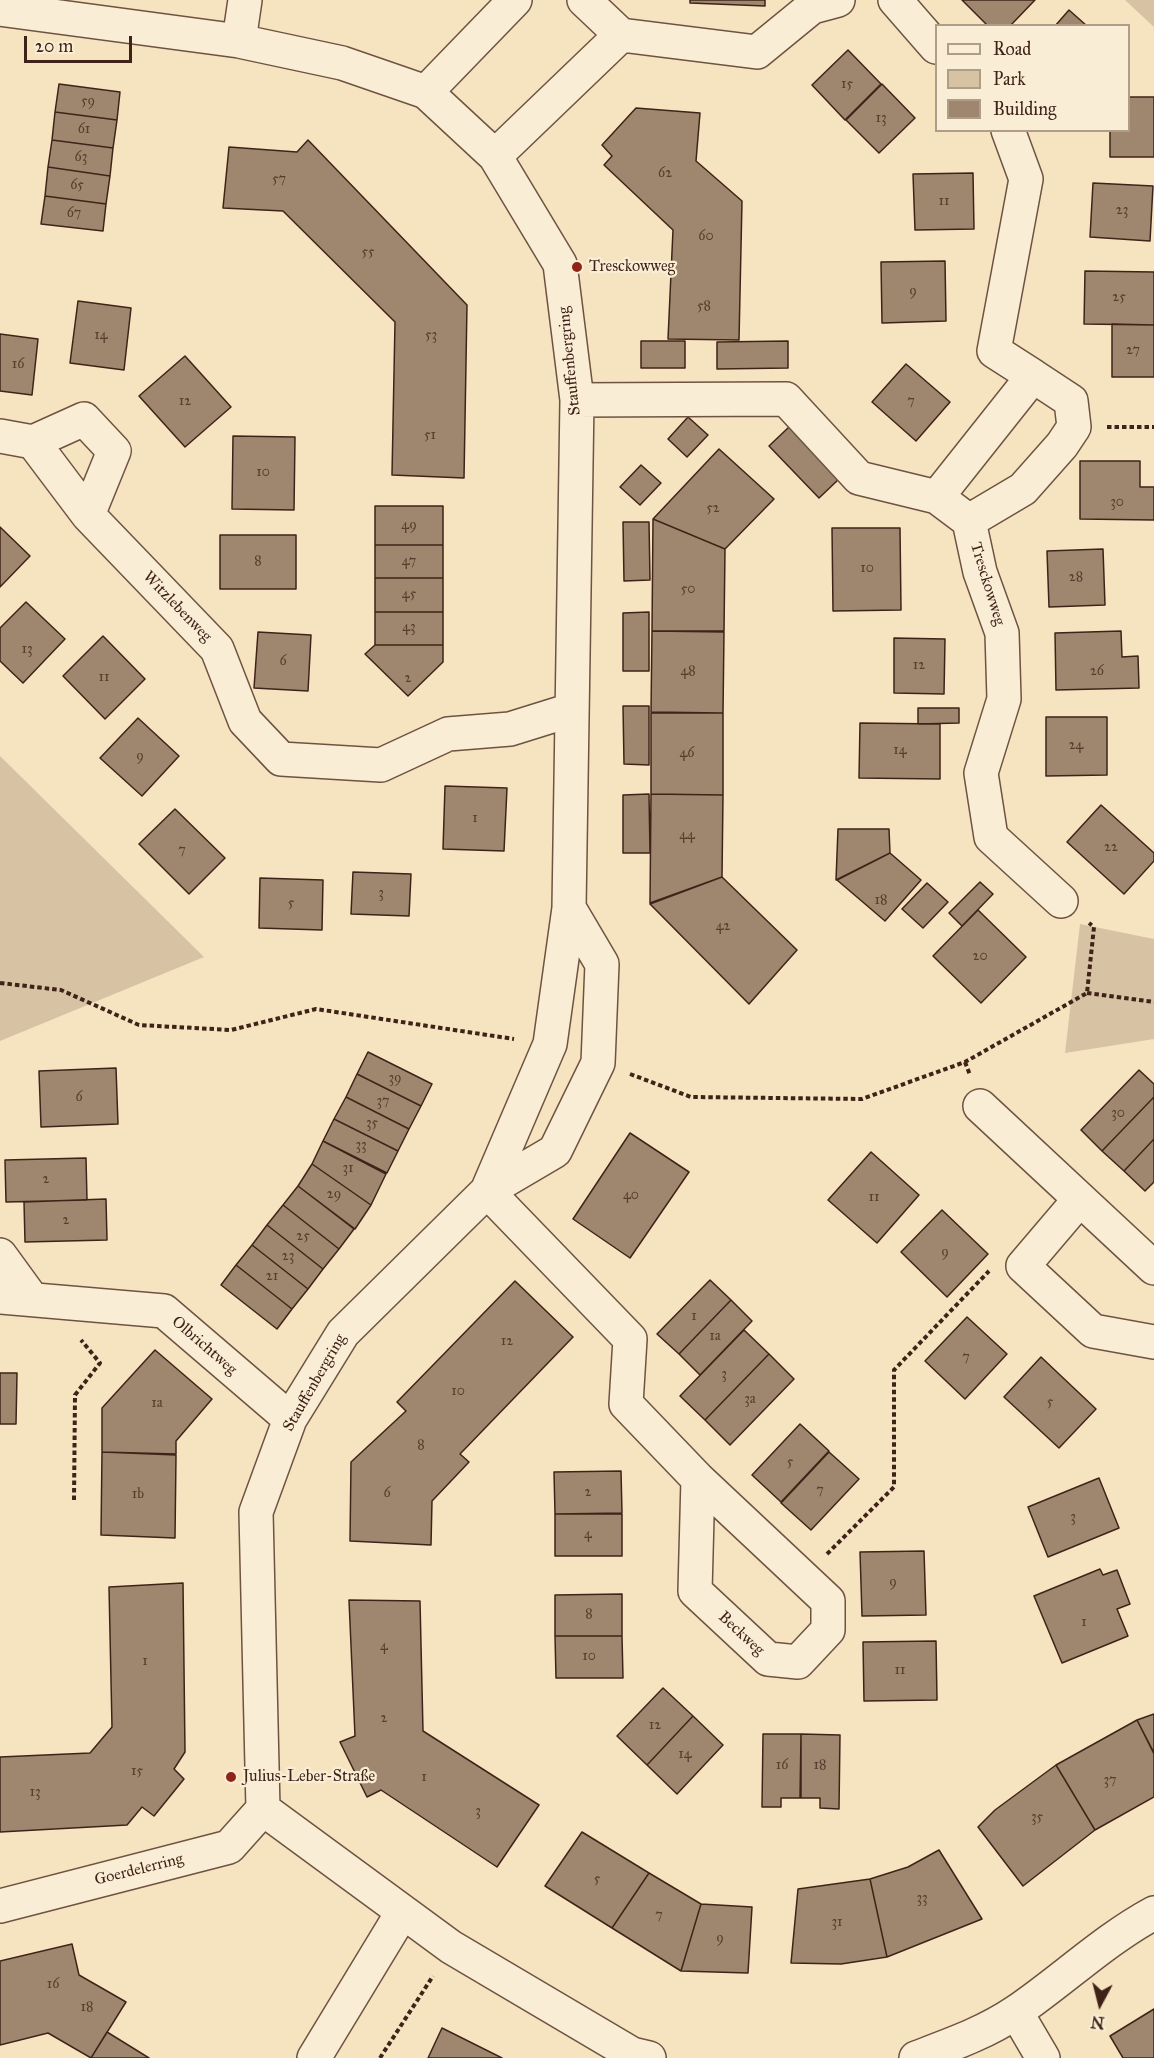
<!DOCTYPE html>
<meta charset="utf-8">
<style>
body{margin:0}
#map{position:relative;width:1154px;height:2058px;overflow:hidden;background:#f6e3bf;font-family:"IM FELL Great Primer",serif}
canvas{display:block}
.legend{position:absolute;left:935px;top:24px;width:195px;height:108px;box-sizing:border-box;background:#f9edd5;border:2px solid #af9c89;margin:0;padding:8px 10px;list-style:none;font-size:18px;color:#402318}
.legend li{display:flex;align-items:center;gap:12px;height:30px}
.legend b{width:30px;border:2px solid #af9c89}
.north{position:absolute;left:1070px;top:1974px;width:60px;height:60px;-webkit-text-stroke:4px #f9edd5;paint-order:stroke;rotate:187deg;font-size:16px;font-weight:700;line-height:24px;text-align:center;color:#402318}
.north::after{content:'';display:block;margin:auto;width:21px;height:27px;background:#402318;clip-path:polygon(50% 0,100% 100%,50% 72%,0 100%)}
.scale{position:absolute;left:24px;top:36px;width:108px;height:27px;box-sizing:border-box;border:3px solid #402318;border-top:0;padding-left:8px;font-size:18px;line-height:21px;white-space:nowrap;color:#402318;-webkit-text-stroke:4px #f9edd5;paint-order:stroke}
</style>
<div id="map">
<canvas width="1154" height="2058"></canvas>
<ul class="legend">
<li><b style="height:8px;background:#f9edd5"></b>Road</li>
<li><b style="height:16px;background:#d7c2a3"></b>Park</li>
<li><b style="height:16px;background:#9f876f"></b>Building</li>
</ul>
<div class="north">N</div>
<div class="scale">20 m</div>
</div>
<script>
const g = document.querySelector('canvas').getContext('2d');
g.lineJoin = 'round';
function paint(path, color) { g.fillStyle = color; g.fill(path, 'evenodd'); }
function trace(path, color, width, dash) { g.strokeStyle = color; g.lineWidth = width; g.lineCap = dash ? 'butt' : 'round'; g.setLineDash(dash || []); g.stroke(path); }
function write(font, color, halo, rows, align = 'center') {
  g.font = font + ' "IM FELL Great Primer",serif'; g.lineWidth = 4.5; g.setLineDash([]); g.textBaseline = 'middle'; g.strokeStyle = halo; g.fillStyle = color; for (const [text, x, y, turn = 0] of rows) {
    g.save(); g.translate(x, y); g.rotate((+turn || 0) * Math.PI / 180); g.textAlign = isNaN(turn) ? turn : align; if (halo) g.strokeText(text, 0, 0); g.fillText(text, 0, 0); g.restore();
  }
}
paint(new Path2D(`
 M1125,0H1154V27Z
 M0,756L204,957L0,1041Z
 M1080,924L1154,939V1039L1065,1053Z`), '#d7c2a3');
const building = new Path2D(`
 M690,0H765V6L690,3Z
 M962,0H1035L1010,26H988Z
 M1069,10L1087,26H1055Z
 M848,50L881,84L845,120L812,85Z
 M59,84L120,92L117,120L55,112Z
 M882,84L915,118L879,153L846,120Z
 M1128,97H1154V157H1110V130H1128Z
 M636,108L700,113L696,161L742,201L739,340L668,339L673,230L604,165L612,156L602,145Z
 M55,112L117,120L113,148L52,140Z
 M52,140L113,148L110,176L48,167Z
 M308,140L467,305L464,478L392,475L395,322L283,211L223,208L229,147L297,152Z
 M48,167L110,176L106,204L45,196Z
 M973,173L974,229L915,230L913,174Z
 M1093,183L1153,186L1150,241L1090,237Z
 M45,196L106,204L103,231L41,224Z
 M945,261L946,321L882,323L881,262Z
 M1085,271L1154,272V325L1084,324Z
 M78,301L131,308L124,370L70,363Z
 M1112,324L1154,325V377H1112Z
 M0,334L38,339L32,395L0,391Z
 M641,341H685V368H641Z
 M788,341V368L717,369V342Z
 M185,356L231,407L185,447L139,396Z
 M906,364L950,402L916,441L872,402Z
 M688,417L708,435L687,457L668,439Z
 M789,427L839,479L819,498L769,446Z
 M233,436L295,437L294,510L232,509Z
 M719,449L774,499L725,549L653,519Z
 M1080,461H1140V487H1154V520L1080,519Z
 M641,465L661,483L640,505L620,487Z
 M375,506H443V545H375Z
 M653,519L725,549L724,631H652Z
 M623,522H649L650,580L624,581Z
 M0,527L30,556L0,587Z
 M832,528H900L901,610L833,611Z
 M220,535H296V589H220Z
 M375,545H443V578H375Z
 M1103,549L1105,605L1049,607L1047,551Z
 M375,578H443V612H375Z
 M26,602L65,639L23,683L0,661V628Z
 M375,612H443V645H375Z
 M649,612V671H623V613Z
 M652,631L724,632L723,713L651,712Z
 M1121,631L1122,657L1138,656L1139,688L1056,690L1055,633Z
 M258,632L311,635L308,691L254,688Z
 M103,636L145,679L105,719L63,676Z
 M894,638L945,639L944,694L894,693Z
 M375,645H443V662L408,696L365,654Z
 M623,706H649V765L624,764Z
 M918,708H959V723L918,724Z
 M651,713H723V795L651,794Z
 M1046,717H1107V775L1046,776Z
 M138,718L179,756L142,796L100,758Z
 M860,723L940,724V779L859,778Z
 M445,786L507,788L504,851L443,849Z
 M649,794L650,853H623V795Z
 M651,794L723,795L722,877L650,903Z
 M1101,805L1154,853V861L1124,894L1067,842Z
 M175,809L225,858L189,894L139,844Z
 M838,829H889L890,853L836,880Z
 M890,853L921,880L885,921L837,880Z
 M353,872L411,874L409,916L351,914Z
 M722,877L797,950L749,1004L650,904Z
 M260,878L323,880L322,930L259,928Z
 M980,882L993,894L962,926L949,913Z
 M927,883L948,902L923,928L902,909Z
 M978,910L1026,957L981,1003L933,956Z
 M368,1052L432,1084L421,1106L357,1074Z
 M116,1068L118,1124L41,1127L39,1071Z
 M1139,1070L1154,1084V1097L1102,1151L1081,1130Z
 M357,1074L421,1106L409,1129L346,1097Z
 M346,1097L409,1129L398,1151L334,1119Z
 M1154,1097V1139L1124,1171L1102,1151Z
 M334,1119L398,1151L387,1173L323,1141Z
 M630,1133L689,1172L630,1258L573,1219Z
 M1154,1139V1182L1145,1191L1124,1171Z
 M323,1141L386,1174L371,1205L312,1164Z
 M871,1152L919,1195L877,1243L828,1200Z
 M86,1158L87,1200L6,1202L5,1160Z
 M312,1164L371,1205L355,1229L298,1186Z
 M298,1186L354,1229L339,1249L283,1205Z
 M106,1199L107,1240L25,1242L24,1202Z
 M283,1205L339,1249L323,1269L267,1225Z
 M942,1210L988,1254L947,1297L901,1252Z
 M267,1225L323,1269L308,1289L252,1245Z
 M252,1245L308,1289L292,1309L236,1265Z
 M236,1265L292,1309L277,1329L221,1285Z
 M710,1280L731,1300L679,1354L657,1334Z
 M515,1281L573,1337L460,1454L469,1462L432,1501L431,1545L350,1541L351,1462L406,1411L397,1402Z
 M731,1300L752,1321L700,1375L679,1354Z
 M967,1317L1007,1354L965,1399L925,1361Z
 M744,1330L769,1354L705,1420L680,1396Z
 M155,1350L212,1399L176,1441V1454L102,1452V1408Z
 M769,1354L794,1379L730,1445L705,1420Z
 M1041,1357L1096,1409L1059,1448L1004,1397Z
 M0,1373H17L16,1424H0Z
 M800,1424L829,1451L781,1502L752,1475Z
 M102,1452L176,1455L175,1538L101,1535Z
 M829,1452L859,1479L811,1530L781,1503Z
 M621,1471L622,1513L555,1514L554,1472Z
 M1099,1478L1119,1528L1048,1557L1028,1507Z
 M555,1514H622V1556H555Z
 M924,1551L926,1615L862,1616L860,1552Z
 M1100,1569L1103,1575L1117,1570L1130,1604L1117,1609L1128,1636L1062,1663L1034,1596Z
 M183,1583L185,1752L174,1769L184,1779L154,1816L142,1807L127,1825L0,1832V1757L90,1753L112,1727L109,1587Z
 M622,1594V1636H555V1595Z
 M349,1600L420,1601L423,1731L539,1805L497,1867L381,1790L367,1797L340,1742L355,1736Z
 M555,1636H622L623,1678H556Z
 M936,1641L937,1700L864,1701L863,1642Z
 M663,1688L693,1716L647,1765L617,1736Z
 M1154,1714V1753L1137,1720Z
 M693,1716L723,1745L677,1794L647,1765Z
 M1137,1720L1154,1754V1797L1095,1830L1056,1765Z
 M763,1734H801L800,1798H781V1807H762Z
 M801,1734L840,1735L839,1809L820,1808V1798H801Z
 M1056,1765L1095,1830L1023,1886L978,1827L995,1810Z
 M582,1832L649,1873L612,1928L545,1886Z
 M939,1850L982,1919L887,1957L870,1879L908,1867Z
 M649,1873L701,1904L681,1971L612,1928Z
 M870,1879L887,1957L841,1964L791,1963L798,1889Z
 M701,1904L752,1907L748,1973L681,1971Z
 M72,1944L79,1975L126,2002L91,2058L48,2033L0,2045V1961Z
 M1154,2009V2058H1123L1110,2036Z
 M442,2028L502,2058H428Z
 M107,2032L149,2058H91Z`);
paint(building, '#9f876f');
trace(building, '#402318', 1.5);
const minor = new Path2D(`
 M584,0L621,35
 M895,0L936,47
 M0,9L239,41L342,63L426,92L495,156L560,264L577,400L569,908L550,1044L487,1191
 M239,41L245,0
 M426,92L515,0
 M495,156L621,35L757,52L812,7L838,0
 M1033,376L1071,401L1074,427L1062,445L1023,489L969,521L980,572L1002,633L1004,699L981,773L991,837L1061,901
 M577,400L786,399L859,478L937,497L969,521
 M0,436L33,442L84,419L114,451L88,515
 M33,442L88,515L217,649L245,721L281,759L381,765L448,734L510,729L571,710
 M937,497L1033,376L994,351L1026,179L1008,130
 M980,1106L1154,1268
 M487,1191L630,1339L626,1404L698,1479L695,1591L768,1659L798,1662L828,1630V1601L698,1479
 M1080,1199L1023,1266L1093,1331L1154,1342
 M0,1255L32,1299
 M0,1297L164,1311L290,1419
 M263,1809L256,1512L290,1419L343,1333L487,1191L555,1151L598,1063L602,964L569,908
 M263,1809L451,1947L632,2054L649,2058
 M0,1906L229,1847L263,1809
 M1016,2012L1043,2058
 M314,2058L402,1913
 M916,2058C950,2045 985,2033 1016,2012C1063,1980 1104,1940 1154,1913`);
trace(minor, '#6e5342', 36);
trace(new Path2D(`
 M1107,427H1154
 M0,983L61,990L139,1025L231,1030L316,1009L514,1039
 M1087,993L1154,1002
 M965,1062L970,1075
 M630,1074L691,1097L862,1099L965,1062L1087,993L1094,927L1089,923
 M74,1500L75,1395L100,1363L81,1340
 M827,1554L894,1487V1370L989,1271
 M380,2058L433,1976`), '#402318', 4, [4.5, 3]);
trace(minor, '#f9edd5', 33);
for (const [x, y, r, color] of [
 [577,267,6,"#8f2418"],
 [231,1777,6,"#8f2418"]
]) { const dot = new Path2D(); dot.arc(x, y, r, 0, 2 * Math.PI); g.fillStyle = color; g.fill(dot); trace(dot, '#f9edd5', 2); }
write('14px', '#583c2e', null, [
 ["15",847,85],
 ["59",88,102],
 ["13",881,119],
 ["61",84,130],
 ["63",81,158],
 ["62",665,174],
 ["57",279,180],
 ["65",77,186],
 ["11",944,202],
 ["23",1122,211],
 ["67",74,214],
 ["60",706,237],
 ["55",368,253],
 ["9",913,292],
 ["25",1119,298],
 ["58",704,307],
 ["14",101,336],
 ["53",431,336],
 ["27",1133,351],
 ["16",18,365],
 ["12",185,402],
 ["7",911,402],
 ["51",430,436],
 ["10",263,473],
 ["30",1117,503],
 ["52",713,509],
 ["49",409,526],
 ["8",258,562],
 ["47",409,562],
 ["10",867,569],
 ["28",1076,578],
 ["50",688,590],
 ["45",409,595],
 ["43",409,628],
 ["13",27,650],
 ["6",283,662],
 ["12",919,666],
 ["48",688,672],
 ["26",1097,672],
 ["11",104,678],
 ["2",408,679],
 ["24",1076,746],
 ["14",900,751],
 ["46",687,754],
 ["9",140,757],
 ["1",475,819],
 ["44",687,836],
 ["22",1111,848],
 ["7",182,851],
 ["3",381,894],
 ["18",881,901],
 ["5",291,904],
 ["42",723,927],
 ["20",980,957],
 ["39",395,1079],
 ["6",79,1098],
 ["37",383,1102],
 ["30",1118,1114],
 ["35",372,1124],
 ["33",361,1146],
 ["31",348,1169],
 ["2",46,1180],
 ["29",334,1195],
 ["40",631,1196],
 ["11",874,1198],
 ["2",66,1221],
 ["25",303,1237],
 ["9",945,1253],
 ["23",288,1257],
 ["21",272,1277],
 ["1",694,1317],
 ["1a",715,1337],
 ["12",507,1342],
 ["7",966,1358],
 ["3",724,1375],
 ["10",458,1392],
 ["3a",750,1400],
 ["5",1050,1403],
 ["1a",157,1404],
 ["8",421,1446],
 ["5",790,1463],
 ["7",820,1491],
 ["2",588,1493],
 ["6",387,1494],
 ["1b",138,1495],
 ["3",1073,1518],
 ["4",588,1535],
 ["9",893,1583],
 ["8",589,1615],
 ["1",1084,1623],
 ["4",384,1647],
 ["10",589,1657],
 ["1",145,1662],
 ["11",900,1671],
 ["2",384,1719],
 ["12",655,1726],
 ["14",685,1755],
 ["16",782,1766],
 ["18",820,1766],
 ["15",137,1772],
 ["1",424,1778],
 ["37",1110,1781],
 ["13",35,1793],
 ["3",478,1812],
 ["35",1037,1818],
 ["5",597,1880],
 ["33",922,1899],
 ["7",659,1916],
 ["31",837,1923],
 ["9",720,1939],
 ["16",53,1985],
 ["18",87,2008]
]);
write('16px', '#402318', '#f9edd5', [
 ["Tresckowweg",589,267],
 ["Julius-Leber-Straße",243,1777]
], 'left');
write('16px', '#402318', '#f9edd5', [
 ["Stauffenbergring",570,361,-96],
 ["Tresckowweg",987,584,73],
 ["Witzlebenweg",177,607,46],
 ["Olbrichtweg",204,1346,41],
 ["Stauffenbergring",315,1383,-60],
 ["Beckweg",741,1634,43],
 ["Goerdelerring",139,1870,-14]
]);
</script>
